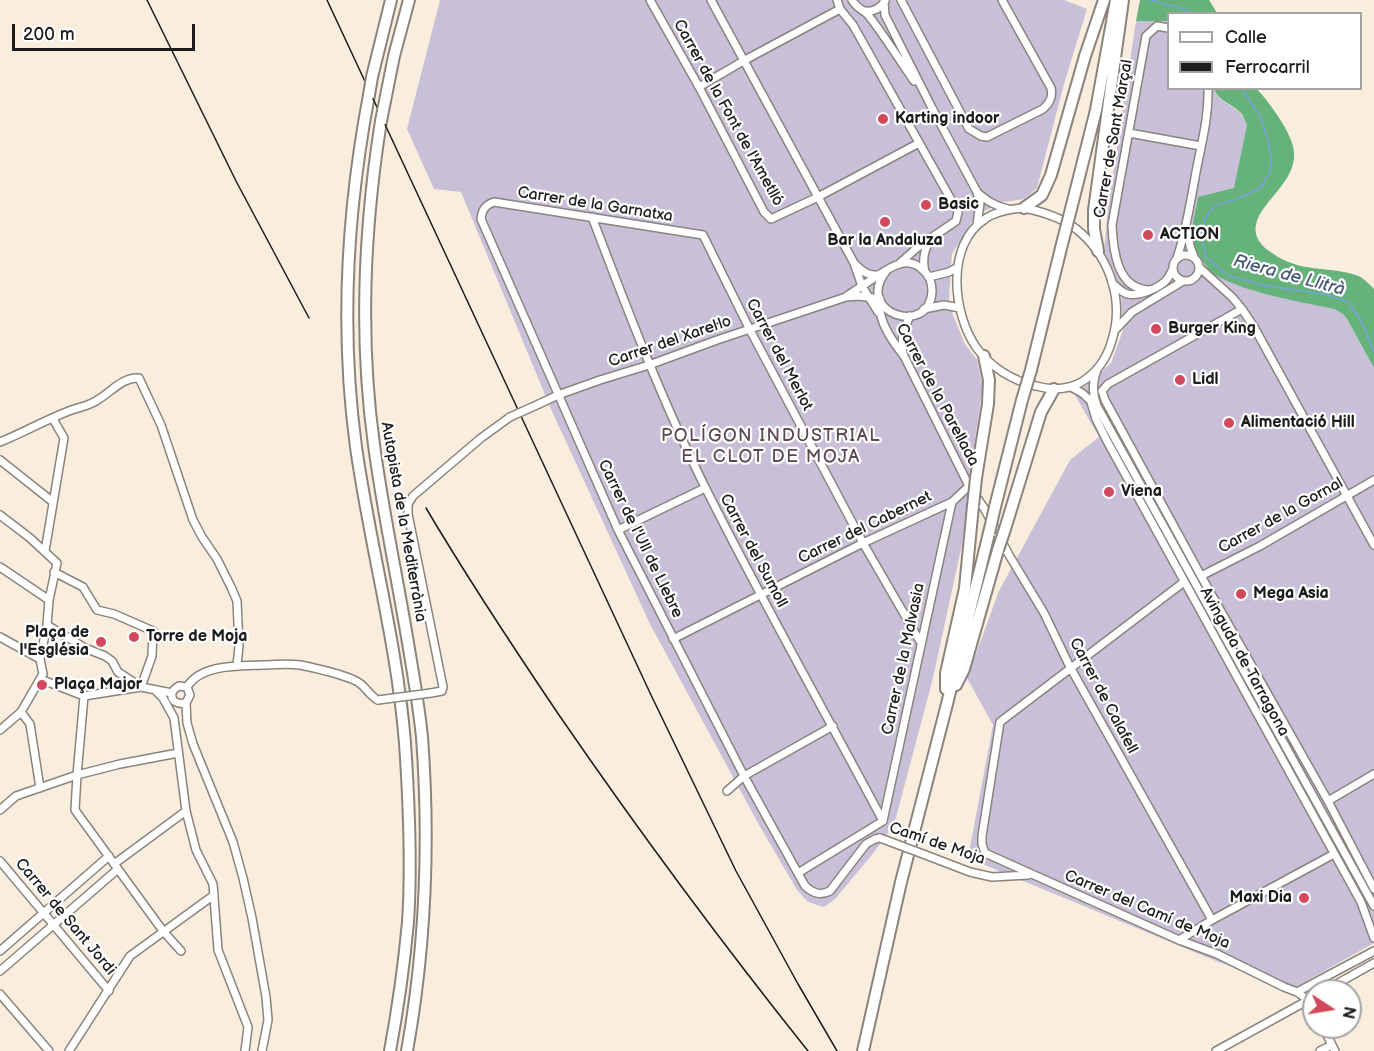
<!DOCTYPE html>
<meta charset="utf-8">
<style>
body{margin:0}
#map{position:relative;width:1374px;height:1051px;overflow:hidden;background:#f9eddd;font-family:"Balsamiq Sans",sans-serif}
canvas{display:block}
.legend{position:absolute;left:1167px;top:12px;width:195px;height:78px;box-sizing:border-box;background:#fff;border:2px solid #a4a4a4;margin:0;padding:8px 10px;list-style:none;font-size:18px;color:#1c1c1c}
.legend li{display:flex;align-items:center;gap:12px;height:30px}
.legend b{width:30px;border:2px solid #a4a4a4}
.north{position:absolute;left:1302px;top:979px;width:60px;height:60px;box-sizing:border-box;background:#fff;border:2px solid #a4a4a4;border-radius:50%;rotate:102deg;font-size:16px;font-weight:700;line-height:24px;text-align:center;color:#1c1c1c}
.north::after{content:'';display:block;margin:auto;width:21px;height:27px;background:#d1495b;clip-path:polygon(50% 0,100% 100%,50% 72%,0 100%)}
.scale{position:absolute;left:12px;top:24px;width:183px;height:27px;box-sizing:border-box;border:3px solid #1c1c1c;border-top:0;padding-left:8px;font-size:18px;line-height:21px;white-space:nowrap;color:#1c1c1c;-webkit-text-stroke:4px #fff;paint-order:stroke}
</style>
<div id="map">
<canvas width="1374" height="1051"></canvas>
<ul class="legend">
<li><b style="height:8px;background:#fff"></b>Calle</li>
<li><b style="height:8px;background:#1c1c1c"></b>Ferrocarril</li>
</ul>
<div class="north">N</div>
<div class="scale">200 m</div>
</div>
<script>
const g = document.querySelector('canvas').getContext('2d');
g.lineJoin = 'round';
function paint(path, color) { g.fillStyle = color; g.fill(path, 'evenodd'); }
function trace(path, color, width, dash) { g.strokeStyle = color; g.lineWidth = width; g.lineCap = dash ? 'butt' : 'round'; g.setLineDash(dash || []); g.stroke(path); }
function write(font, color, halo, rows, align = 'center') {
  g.font = font + ' "Balsamiq Sans",sans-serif'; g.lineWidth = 4.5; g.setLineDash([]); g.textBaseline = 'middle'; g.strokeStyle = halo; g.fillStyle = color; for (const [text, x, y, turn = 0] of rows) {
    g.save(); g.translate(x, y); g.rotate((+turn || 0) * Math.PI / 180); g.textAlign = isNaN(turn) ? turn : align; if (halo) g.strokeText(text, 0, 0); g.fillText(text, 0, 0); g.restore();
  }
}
paint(new Path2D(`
 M440,0H1064L1087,9L1064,84L1037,188L1024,199L998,203L989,209L977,214L952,254L949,299L953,315L965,344L977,360L983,387L973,452L962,544L933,678L894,825L871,856L835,899L824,907L808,902L797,890L758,823L650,624L551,409L461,192L434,189L407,129Z
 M1136,21H1168V88L1214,89L1215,92L1220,99L1240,112L1247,125L1217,276L1254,291L1334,309L1343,314L1347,319L1374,368V943L1292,989L1216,961L968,858L993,725L967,678L999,591L1070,460L1099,437L1075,395L1111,363L1123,330L1121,294L1113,269L1104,251L1108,207Z`), '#c8bfd8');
paint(new Path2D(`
 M1140,0H1209L1217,13L1168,14V21H1136Z
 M1214,89H1257C1269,102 1293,134 1294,152C1297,189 1242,210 1259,241C1262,246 1267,250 1272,253C1300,273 1327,266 1356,275C1363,277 1369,284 1374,289V368L1347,319L1343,314L1334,309C1297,301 1251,294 1217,276C1208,271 1194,250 1192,239C1190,231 1197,207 1198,197L1234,188L1247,125C1245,121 1243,115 1240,112C1231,103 1219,102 1214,89Z`), '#66b27b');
trace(new Path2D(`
 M1150,0C1163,5 1184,6 1194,14
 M1241,88L1259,114L1266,133L1271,155L1270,172L1259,189L1239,198L1216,205L1206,216L1201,234L1206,257L1227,275L1262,285L1328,295L1348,302L1362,322L1374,352`), '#75a4df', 1.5);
const minor = new Path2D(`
 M650,0L699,87L764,212L771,219L818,197L919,143
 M711,0L854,263L862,286L878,312
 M837,0L840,9L853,25L958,212L956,221L918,247L900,263
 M852,0C856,8 864,10 869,16C885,37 899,59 914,81
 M901,0L969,129L981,136L987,137L1043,109C1050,103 1053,97 1051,88L1002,0
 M884,2L885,15L932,108L977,192L980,203L977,225
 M865,11C874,12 880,9 885,1
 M699,87L745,60L840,9
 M1129,133L1201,146
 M977,192C987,201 995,206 1008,209
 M1024,208C1044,212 1066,219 1081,233C1111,260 1124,302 1112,340C1107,359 1097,373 1080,383C1066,390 1051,390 1036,386C1013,381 990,367 976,347C953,314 945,245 985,219C996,211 1010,209 1024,208Z
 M592,217C627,309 662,401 706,489C762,601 824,710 883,821
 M1187,231L1190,246L1194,257
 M1173 268a13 13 0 1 1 26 0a13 13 0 1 1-26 0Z
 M1177,258C1187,229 1191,198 1197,167C1202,141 1209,115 1208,88
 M856,265C862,271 868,276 877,275
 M1200,268L1232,297L1242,309L1254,327L1374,545
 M925,272C922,260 924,250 930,240
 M929,277L949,272L958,267
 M1112,283C1117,287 1122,293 1128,294C1139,297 1162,287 1168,278C1170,275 1171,272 1173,269
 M1150,290C1117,290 1113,250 1112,225L1146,36L1157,26L1168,28
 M847,296C856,290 865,284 874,278C889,268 907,254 923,270C929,275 932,283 932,291C930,338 852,313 887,270
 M880,301C877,320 892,341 904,356L969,486L984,508L1009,555L1044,613L1070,667L1212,920
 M924,309L944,305L960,308
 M1242,309L1108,384L1102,391L1105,400L1201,576L1328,801L1374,889
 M1115,330L1132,312L1183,281
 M903,353C901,339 903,330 910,316
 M1097,370C1092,382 1092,393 1097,406L1374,906
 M1071,387L1082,393L1093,403
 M1090,399L1096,419L1107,441L1361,902L1374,938
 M539,404L558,395L600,380L649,365L717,340L846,297L859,296L880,299
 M0,442C23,433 45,420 69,411C79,407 90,406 99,399C112,391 123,377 139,378L161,425L193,520L202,537L217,559L231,587L237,601L239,646L237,666
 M0,460L53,502
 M0,515L30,538L57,563L49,600L47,625L40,659L43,674L21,712L0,730
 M618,530L705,488
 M45,551L64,438L53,419
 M0,567L49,600
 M54,572L83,587L97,610L114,614L153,631L152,656L141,687
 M1201,576L1260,546L1374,480
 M1184,582L1000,722L982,836V844L985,853L1179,940L1217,954L1284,987L1297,992L1308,1000L1314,1010
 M47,625L85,648L105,656L112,661L118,672L141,687
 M0,637L40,659
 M673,639L863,543L952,502L969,486
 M40,679L84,696L141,687L172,693
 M187,687L190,695L186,703L187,723L193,744L233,842L243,878L252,918L266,997L268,1020L262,1051
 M187,687C201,664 239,666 263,665C275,665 288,663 300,665C315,668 340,674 354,680C365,684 368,695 378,700
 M156,691L163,698L174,718L186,811L196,850L213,884L218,950L248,1027L245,1051
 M431,693L442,691L443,687L408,514V504L413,496L481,438L510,417
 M84,696L77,775L75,810L163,931L181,951
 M186,703C172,706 166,693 179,686L187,687
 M21,712L30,724L40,788
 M727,791L744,776L833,726
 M1328,801L1374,774
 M0,810L16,796L77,775L120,764L178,753
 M883,821L952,502
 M880,838L875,839L866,844L830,891C820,896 813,893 805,886L744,776L618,530L481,219C482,210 485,205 494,202L703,235L750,330L863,543L921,643
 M923,854L970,872L992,877L1028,875
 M0,861L109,991
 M114,864L186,811
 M798,873L883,821
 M1179,940L1212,920L1334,854
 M0,951L109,856
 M0,971L118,869
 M1324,991L1374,963
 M1297,992L1374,951
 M0,994L49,1051
 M1323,1027L1335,1051
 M69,1051L130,956L214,895
 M1216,1051L1314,997
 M1320,1051L1332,1045`);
const highway = new Path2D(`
 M372,77L391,0
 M369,95C347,211 340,330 356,447C370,546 397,643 405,743C409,802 412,862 408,922C404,965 398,1008 390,1051
 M385,101L394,56L409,0
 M381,121C364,228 359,337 374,445C383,513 398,581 409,649C414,678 419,708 422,737C430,845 426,945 407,1051
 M1024,208L1042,195L1051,175L1085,56L1104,0
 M1071,209L1096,110L1116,0
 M1098,251L1094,229V210L1123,0
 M1031,370L1062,244
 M976,478L988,404L989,380L984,356
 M995,507L1022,400
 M1005,529L1041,412L1054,389
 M956,685L964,669L998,550
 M946,689V673L965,588L973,506
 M863,1051L901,882L947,704L989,533`);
trace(minor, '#8a847c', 10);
trace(highway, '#8a847c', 14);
trace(minor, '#fff', 7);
trace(highway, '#fff', 10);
trace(new Path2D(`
 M147,0L236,181L309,318
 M327,0L651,695L736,871L798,984L837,1051
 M426,508C468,579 513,647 559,715C638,830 721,942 808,1051`), '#1c1c1c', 1.5);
const minorBridge = new Path2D(`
 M510,417L539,404
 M378,700L431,693
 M880,838L923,854`);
const highwayBridge = new Path2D(`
 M369,95L372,77
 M381,121L385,101
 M1062,244L1071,209
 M1022,400L1031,370
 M973,506L976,478
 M989,533L995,507
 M998,550L1005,529`);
trace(minorBridge, '#8a847c', 10, []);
trace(highwayBridge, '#8a847c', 14, []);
trace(minorBridge, '#fff', 7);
trace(highwayBridge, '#fff', 10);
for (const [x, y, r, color] of [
 [883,119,6,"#d1495b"],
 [926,205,6,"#d1495b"],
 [885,222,6,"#d1495b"],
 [1148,235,6,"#d1495b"],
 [1156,329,6,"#d1495b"],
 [1180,380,6,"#d1495b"],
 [1229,423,6,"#d1495b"],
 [1109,492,6,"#d1495b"],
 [1241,594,6,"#d1495b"],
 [134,637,6,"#d1495b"],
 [101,642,6,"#d1495b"],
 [42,685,6,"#d1495b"],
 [1304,898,6,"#d1495b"]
]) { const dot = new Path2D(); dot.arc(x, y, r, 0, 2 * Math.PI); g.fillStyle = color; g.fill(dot); trace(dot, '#fff', 2); }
write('16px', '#1c1c1c', '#fff', [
 ["Carrer de la Font de l'Ametlló",728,113,61],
 ["Carrer de Sant Marçal",1114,139,-80],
 ["Carrer de la Garnatxa",595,205,9],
 ["Carrer del Xarel·lo",670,342,-19],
 ["Carrer del Merlot",779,355,62],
 ["Carrer de la Parellada",937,395,62],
 ["Carrer de la Gornal",1281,516,-29],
 ["Autopista de la Mediterrània",403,522,80],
 ["Carrer del Cabernet",865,528,-26],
 ["Carrer de l'Ull de Llebre",640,539,64],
 ["Carrer del Sumoll",753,551,62],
 ["Carrer de la Malvasia",904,659,-78],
 ["Avinguda de Tarragona",1244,662,61],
 ["Carrer de Calafell",1103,696,62],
 ["Camí de Moja",937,844,19],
 ["Carrer del Camí de Moja",1147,910,23],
 ["Carrer de Sant Jordi",65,917,50]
]);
write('bold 16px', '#1c1c1c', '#fff', [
 ["Karting indoor",895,119],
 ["Basic",938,205],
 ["ACTION",1160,235],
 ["Bar la Andaluza",885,241,"center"],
 ["Burger King",1168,329],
 ["Lidl",1192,380],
 ["Alimentació Hill",1241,423],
 ["Viena",1121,492],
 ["Mega Asia",1253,594],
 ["Plaça de",89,633,"right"],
 ["l'Església",89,651,"right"],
 ["Torre de Moja",146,637],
 ["Plaça Major",54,685],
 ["Maxi Dia",1292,898,"right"]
], 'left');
write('italic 18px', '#445974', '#fff', [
 ["Riera de Llitrà",1289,276,15]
]);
g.letterSpacing = '1.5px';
write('18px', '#5e4651', '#fff', [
 ["POLÍGON INDUSTRIAL",771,436],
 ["EL CLOT DE MOJA",771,457]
]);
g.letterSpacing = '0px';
</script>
